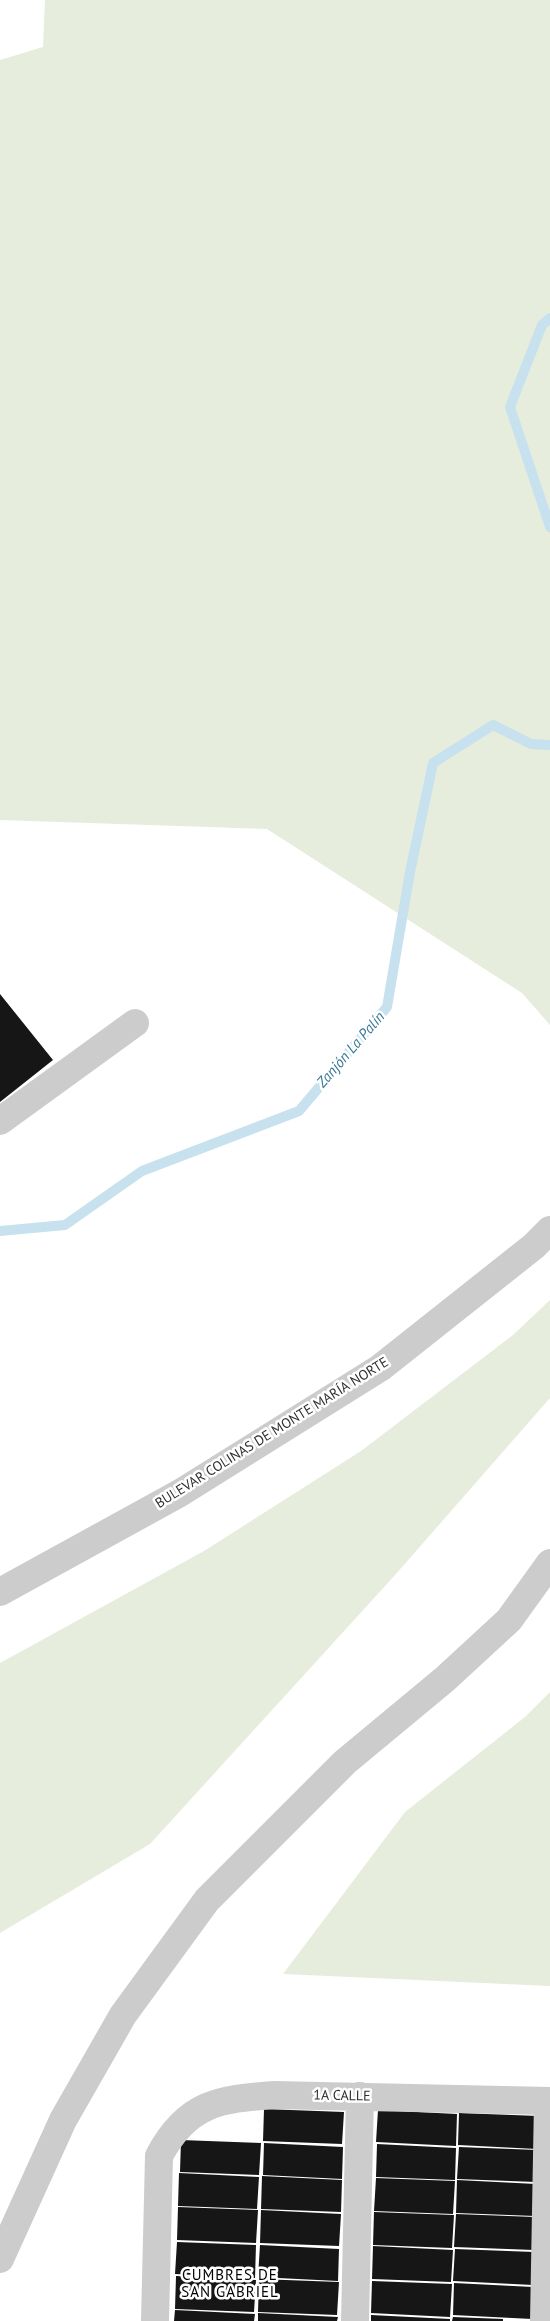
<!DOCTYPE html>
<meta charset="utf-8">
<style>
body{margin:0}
canvas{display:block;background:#fff}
</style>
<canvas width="550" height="2321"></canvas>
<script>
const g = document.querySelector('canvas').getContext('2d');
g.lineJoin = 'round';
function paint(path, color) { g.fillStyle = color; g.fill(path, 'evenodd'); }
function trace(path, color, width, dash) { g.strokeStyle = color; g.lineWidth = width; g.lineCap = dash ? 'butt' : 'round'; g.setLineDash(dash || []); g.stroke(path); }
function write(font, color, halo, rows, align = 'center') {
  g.font = font + ' "PT Sans",sans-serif'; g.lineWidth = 5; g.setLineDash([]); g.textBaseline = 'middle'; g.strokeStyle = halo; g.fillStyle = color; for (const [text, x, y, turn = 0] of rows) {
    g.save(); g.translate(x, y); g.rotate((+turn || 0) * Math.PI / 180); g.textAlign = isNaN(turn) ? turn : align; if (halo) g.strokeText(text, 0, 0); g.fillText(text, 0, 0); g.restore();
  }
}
paint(new Path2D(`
 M45,0H550V1025L522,993L267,829L0,820V60L43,47Z
 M550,1300V1398L396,1574L150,1844L0,1933V1663L204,1551L361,1451L513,1335Z
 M550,1692V1986L283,1974L405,1812L525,1717Z`), '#e6eddc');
trace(new Path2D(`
 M550,318L542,325L510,407L550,527
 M0,1231L65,1225L142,1171L299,1111L387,1007L410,872L433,763L493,725L531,744L550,745`), '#c7e1ee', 10);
paint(new Path2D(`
 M0,994L53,1060L0,1102Z
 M264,2109L344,2112L342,2144L263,2141Z
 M378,2110L457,2114L456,2146L376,2142Z
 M459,2113L539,2116L537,2149L458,2145Z
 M181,2140L261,2143L259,2175L180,2172Z
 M264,2143L343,2147L342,2179L263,2175Z
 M377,2144L456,2148L455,2180L376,2177Z
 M459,2147L538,2150L536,2182L457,2179Z
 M179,2173L259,2177L257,2209L178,2206Z
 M262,2176L342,2180L341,2212L261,2209Z
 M376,2178L455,2181L453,2214L374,2211Z
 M457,2180L536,2184L535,2216L456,2213Z
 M178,2207L258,2210L256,2243L177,2240Z
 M261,2210L341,2214L339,2246L260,2243Z
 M374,2212L454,2215L452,2248L373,2245Z
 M456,2214L535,2217L534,2250L454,2247Z
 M177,2242L256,2245L255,2278L175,2274Z
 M260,2245L339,2249L338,2281L258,2277Z
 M373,2246L453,2250L451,2282L372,2279Z
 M455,2249L534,2252L533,2285L453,2281Z
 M176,2276L256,2280L254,2312L175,2309Z
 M259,2279L339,2282L337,2315L258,2312Z
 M372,2281L452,2284L450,2317L371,2313Z
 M454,2283L533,2287L532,2319L453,2315Z
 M175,2310L255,2314L254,2321H174Z
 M258,2313L338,2317L337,2321H258Z
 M371,2315L450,2319V2321H371Z
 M453,2317L503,2319V2321H452Z`), '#161616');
trace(new Path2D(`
 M0,1121L135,1023
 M0,1592L180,1493L380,1368L534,1246L550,1230
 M0,2259L63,2120L123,2015L207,1900L345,1762L445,1679L509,1620L550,1563
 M155,2321L159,2156C187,2103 219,2099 274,2095L550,2101
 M355,2321L360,2096
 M544,2321L548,2101`), '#ccc', 28);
write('14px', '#2f2f2f', '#fff', [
 ["BULEVAR COLINAS DE MONTE MARÍA NORTE",272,1433,-32],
 ["1A CALLE",342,2096,1]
]);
write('italic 15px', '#377897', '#fff', [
 ["Zanjón La Palín",351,1050,-49]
]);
g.letterSpacing = '1px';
write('15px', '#000', '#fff', [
 ["CUMBRES DE",230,2276],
 ["SAN GABRIEL",230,2293]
]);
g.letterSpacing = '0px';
</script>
